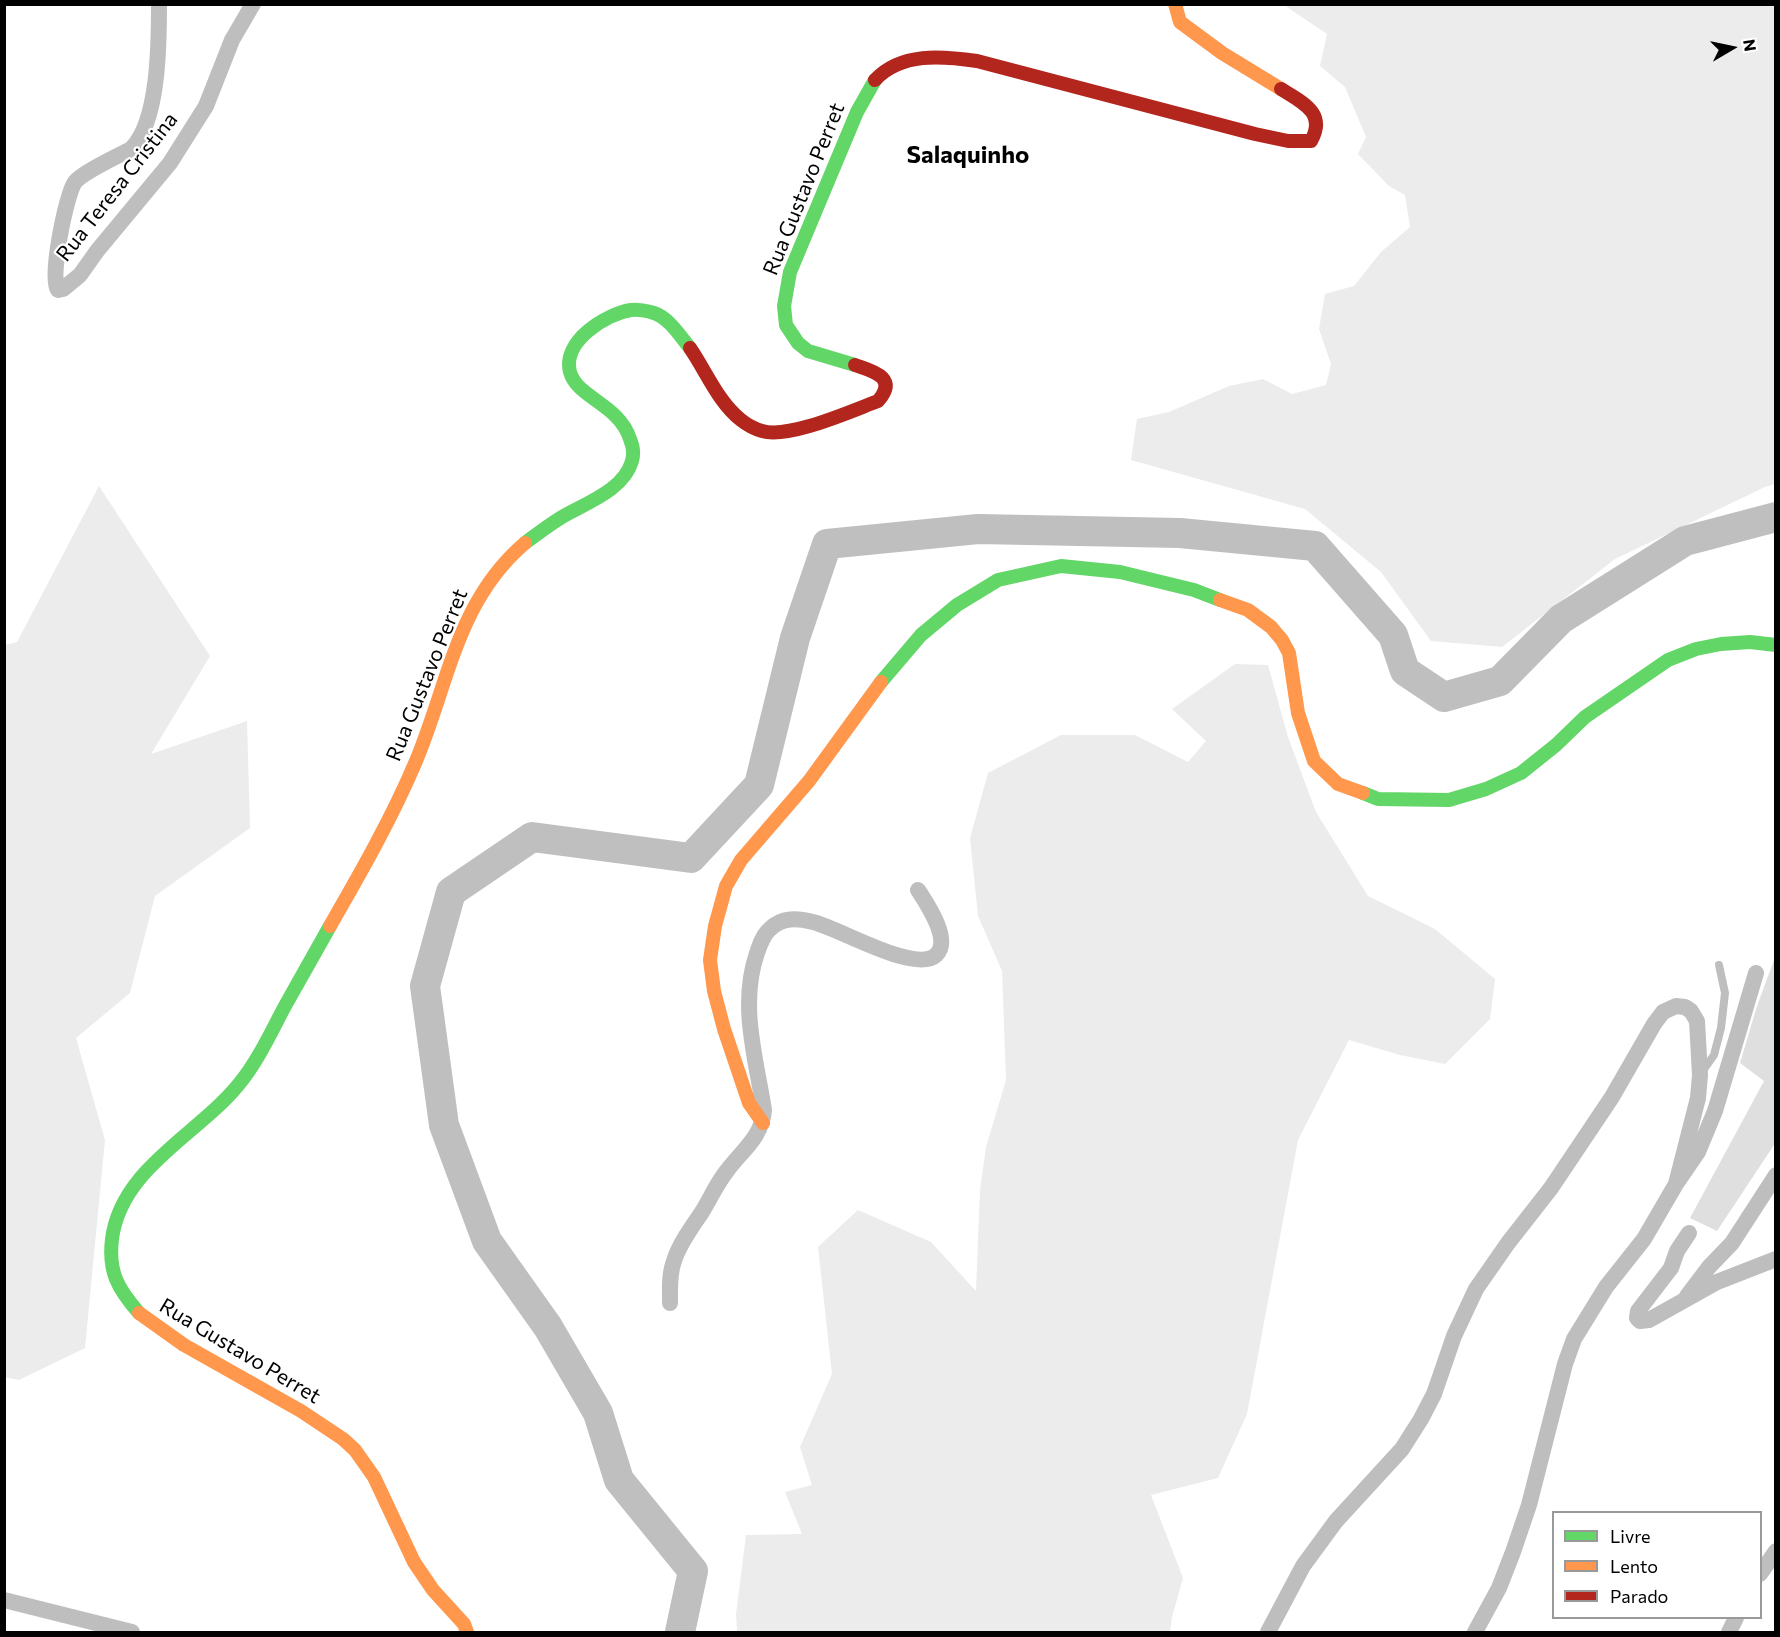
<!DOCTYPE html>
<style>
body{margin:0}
#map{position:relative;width:1780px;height:1637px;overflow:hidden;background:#fff;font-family:Commissioner,sans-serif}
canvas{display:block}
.frame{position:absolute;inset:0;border:6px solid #000;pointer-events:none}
.legend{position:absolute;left:1552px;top:1511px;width:210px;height:108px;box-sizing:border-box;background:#fff;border:2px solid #999;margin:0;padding:8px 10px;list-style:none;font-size:18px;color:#000}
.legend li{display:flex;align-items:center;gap:12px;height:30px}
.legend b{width:30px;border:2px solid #999}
.north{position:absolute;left:1702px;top:18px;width:60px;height:60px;-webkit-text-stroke:4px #fff;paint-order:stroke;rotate:81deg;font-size:16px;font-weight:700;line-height:24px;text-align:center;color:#000}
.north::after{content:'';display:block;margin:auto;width:21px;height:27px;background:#000;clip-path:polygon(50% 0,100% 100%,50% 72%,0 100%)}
</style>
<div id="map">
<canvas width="1780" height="1637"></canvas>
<div class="frame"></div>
<ul class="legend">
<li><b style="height:8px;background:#63d668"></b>Livre</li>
<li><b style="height:8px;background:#ff974d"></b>Lento</li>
<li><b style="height:8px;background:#b3261e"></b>Parado</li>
</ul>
<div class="north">N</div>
</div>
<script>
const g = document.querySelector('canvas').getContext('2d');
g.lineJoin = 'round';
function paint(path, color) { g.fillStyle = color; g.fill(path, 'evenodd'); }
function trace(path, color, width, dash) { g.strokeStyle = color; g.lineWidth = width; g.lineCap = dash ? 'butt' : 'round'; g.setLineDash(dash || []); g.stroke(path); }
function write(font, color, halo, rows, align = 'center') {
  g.font = font + ' Commissioner,sans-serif'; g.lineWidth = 4.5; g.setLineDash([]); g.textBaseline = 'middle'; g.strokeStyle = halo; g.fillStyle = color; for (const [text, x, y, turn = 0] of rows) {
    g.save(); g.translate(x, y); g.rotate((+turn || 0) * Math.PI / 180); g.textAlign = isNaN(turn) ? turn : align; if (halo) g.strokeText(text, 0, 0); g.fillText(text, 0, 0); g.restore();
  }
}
paint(new Path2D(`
 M1284,5H1775V484L1765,487L1615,559L1502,647L1431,641L1381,572L1305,509L1131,460L1137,419L1169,412L1229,386L1263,379L1292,394L1326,385L1331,364L1319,329L1325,294L1354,286L1381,252L1410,227L1405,195L1389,186L1358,154L1366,137L1345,87L1320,66L1327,34Z
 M99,486L210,656L151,754L247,721L250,828L155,896L130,993L76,1038L105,1140L85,1348L19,1380L4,1377L5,645L17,642Z
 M1235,664L1268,665L1288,737L1316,812L1368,896L1435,929L1495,979L1490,1019L1445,1064L1400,1055L1349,1040L1298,1140L1247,1414L1218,1478L1151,1495L1183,1578L1172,1617L1170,1632H737L736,1614L746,1535L802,1534L785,1492L812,1485L800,1447L832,1374L818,1247L858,1210L931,1242L976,1291L980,1190L986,1147L1006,1080L1002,971L978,916L970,838L988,773L1061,735H1135L1188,762L1206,741L1172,709Z`), '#ececec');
trace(new Path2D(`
 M680,1632L693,1571L619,1480L598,1413L548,1327L487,1241L444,1125L425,986L451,892L532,837L691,858L759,785L795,638L827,544L978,529L1180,533L1315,546L1393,635L1405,671L1444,697L1500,681L1561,619L1685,541L1776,517`), '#bfbfbf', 30);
paint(new Path2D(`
 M1774,960L1776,1142L1717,1231L1690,1218L1764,1081L1740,1063L1757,1006Z`), '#dfdfdf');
trace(new Path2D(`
 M1702,1072L1714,1055L1721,1028L1725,993L1719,965`), '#bebebe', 8);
trace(new Path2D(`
 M159,4C159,43 159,122 131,149C118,156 83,172 75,182C66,194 49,280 58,290L63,289L80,275L97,251L170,163L206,106L232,40L253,4
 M1689,1233L1677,1251L1671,1268L1638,1311L1637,1318L1640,1321L1649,1320L1717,1282L1776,1259
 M1687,1296L1709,1267L1732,1243L1776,1175
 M670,1303C670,1289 669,1274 674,1261C679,1244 692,1227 702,1212C710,1199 716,1185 726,1172C741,1151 762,1138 764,1110C756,1058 739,1005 757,953C760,944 763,935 770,929C782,917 797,918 813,922C839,928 915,974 936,955C952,940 927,904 918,890
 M1760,1574L1776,1551
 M4,1600L132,1632
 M1268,1632L1303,1566L1336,1521L1402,1449L1421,1419L1434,1394L1454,1336L1476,1289L1508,1243L1551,1188L1612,1097L1654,1024L1663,1012L1676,1006L1685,1007L1691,1011L1697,1021L1700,1075L1698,1098L1676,1184
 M1475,1632L1499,1588L1513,1552L1529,1505L1565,1364L1574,1339L1606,1287L1644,1239L1676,1184L1698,1152L1715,1111L1756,973
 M1729,1632L1736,1618`), '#bebebe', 16);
trace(new Path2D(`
 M855,365L808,351L798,343L786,325L784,306L790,272L857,112L875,80
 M525,543C537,534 549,525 562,517C586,503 624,490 632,461C634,454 633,446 630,439C619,404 577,398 570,372C562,341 606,314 631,310C637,309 648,311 654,313C669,318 680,336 690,348
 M881,682L921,635L957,605L998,580L1061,566L1120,572L1194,590L1220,600
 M1363,793L1378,799L1449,800L1486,789L1521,773L1556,745L1585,717L1668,660L1696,649L1721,644L1750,642L1776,645
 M139,1313C118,1289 108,1272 112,1239C121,1168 198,1135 239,1084C258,1061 271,1032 285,1006C300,979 315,953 330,926`), '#63d668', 14);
trace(new Path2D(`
 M1175,4L1180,22L1222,53L1281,89
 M1220,600L1248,610L1271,627L1282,640L1289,653L1298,713L1314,761L1338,784L1363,793
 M330,926C361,872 392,818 416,761C449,682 457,601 525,543
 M763,1123L749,1103L724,1029L714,991L710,960L715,926L726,886L741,860L809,781L881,682
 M139,1313L184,1345L301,1411L343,1439L355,1450L374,1477L414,1562L433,1590L464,1624L467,1632`), '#ff974d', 14);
trace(new Path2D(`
 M875,80C901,52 942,56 977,61L1255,134L1288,141H1311C1327,113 1302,102 1281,89
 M690,348C706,371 718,402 741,420C746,424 755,429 762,431C789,439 851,411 878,401C899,377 872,371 855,365`), '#b3261e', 14);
write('21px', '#000', '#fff', [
 ["Rua Teresa Cristina",117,187,-52],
 ["Rua Gustavo Perret",804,189,-68],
 ["Rua Gustavo Perret",427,675,-68],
 ["Rua Gustavo Perret",240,1351,31]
]);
write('bold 24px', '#000', '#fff', [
 ["Salaquinho",968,155]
]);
</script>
